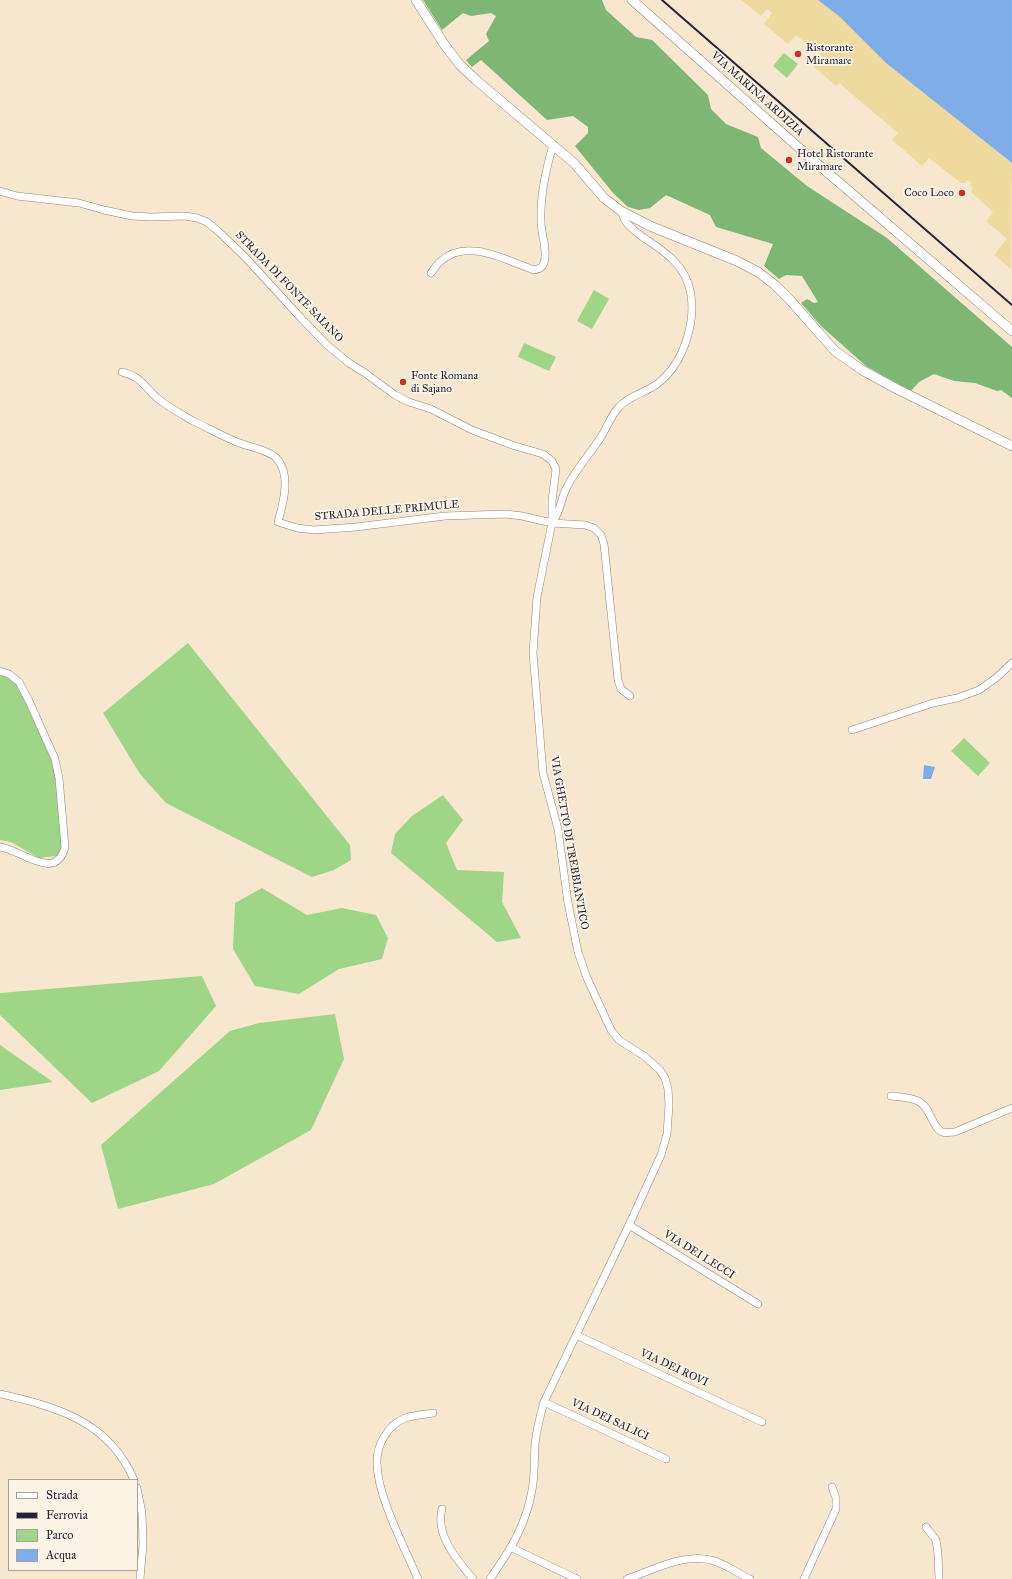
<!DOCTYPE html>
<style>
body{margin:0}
#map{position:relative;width:1012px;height:1579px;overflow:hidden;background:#f7e7cf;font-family:"IM FELL Great Primer",serif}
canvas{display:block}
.legend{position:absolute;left:8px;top:1479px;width:130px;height:92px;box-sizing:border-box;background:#fcf5e5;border:1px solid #a5a1a1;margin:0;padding:5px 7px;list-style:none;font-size:12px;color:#22223b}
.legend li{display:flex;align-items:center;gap:8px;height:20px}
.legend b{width:20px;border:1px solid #a5a1a1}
</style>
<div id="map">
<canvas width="1012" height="1579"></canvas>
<ul class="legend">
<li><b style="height:5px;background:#fff"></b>Strada</li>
<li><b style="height:5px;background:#22223b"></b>Ferrovia</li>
<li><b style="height:11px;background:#9ed587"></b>Parco</li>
<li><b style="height:11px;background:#7eade8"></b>Acqua</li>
</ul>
</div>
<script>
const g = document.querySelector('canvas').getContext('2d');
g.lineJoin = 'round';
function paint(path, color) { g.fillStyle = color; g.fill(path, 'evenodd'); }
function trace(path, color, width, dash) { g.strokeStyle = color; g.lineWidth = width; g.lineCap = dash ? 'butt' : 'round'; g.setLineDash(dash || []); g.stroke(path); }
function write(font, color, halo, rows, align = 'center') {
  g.font = font + ' "IM FELL Great Primer",serif'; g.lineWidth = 3.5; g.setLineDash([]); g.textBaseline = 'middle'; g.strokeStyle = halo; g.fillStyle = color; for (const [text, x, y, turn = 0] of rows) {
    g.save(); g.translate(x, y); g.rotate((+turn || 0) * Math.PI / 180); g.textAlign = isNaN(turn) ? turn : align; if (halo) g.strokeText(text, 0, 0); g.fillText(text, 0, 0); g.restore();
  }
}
paint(new Path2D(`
 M784,53L798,64L787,78L773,66Z
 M594,290L609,299L592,329L577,321Z
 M524,343L556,357L549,371L518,357Z
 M188,643L350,845L351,860L334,870L312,877L166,803L140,774L103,713Z
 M4,674L15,681L26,699L54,765L62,847L57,856L39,858L11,842L0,840V676Z
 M964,738L990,763L978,776L951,751Z
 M443,795L463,820L446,843L457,870L504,872L502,902L521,938L497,942L391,853L395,834L412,816Z
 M262,888L307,915L342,908L376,915L388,938L382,959L339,969L299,994L255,986L233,949L235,903Z
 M202,976L216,1006L159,1071L92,1103L0,1015V993Z
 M335,1014L344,1059L311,1130L214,1184L118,1209L101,1145L230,1031L259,1023Z
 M0,1045L53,1082L0,1090Z`), '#9ed587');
paint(new Path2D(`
 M423,0H602L606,10L636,37L652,40L708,95L711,109L726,124L758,137L761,148L807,186L887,238L1012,347V398L1001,390L997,391L975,383L954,381L934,374L919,382L911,391L866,366L821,326L801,303L807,299L814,303L818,302L802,276L786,275L779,279L764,266L773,244L716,227L710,215L666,195L650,208L639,210L628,207L613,193L575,146L588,133V127L573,116L547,120L481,60L472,67L466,60L489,41L486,34L496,16L491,13L471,16L463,13L442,30Z`), '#7eb674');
paint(new Path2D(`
 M741,0H818L840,17L886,63L1012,163L1011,269L994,255L1007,239L986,221L993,212L971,192L973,187L970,185L971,183L968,180L965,183H961L929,158L922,166L892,140L898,133L839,83L836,86L814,67L822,57L796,35L788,44L764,24L772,13L767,9L761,16Z`), '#eeda9e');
paint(new Path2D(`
 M818,0H1012V163L886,63L840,17Z
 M924,765L935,767L931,779H923Z`), '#7eade8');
const minor = new Path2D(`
 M0,191L17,196L79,203L104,210L132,216L151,217L185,216L197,218L207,222L219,232L245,257L300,317L327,345L349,363L365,373L395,395L409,402L431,409L472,430L515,446L543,454L552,461L556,469L552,501V523L537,597L533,653L543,773L558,829L568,903L578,952L587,978L611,1030L619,1040L644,1056L659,1069L665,1078L668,1089L669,1105L667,1134L661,1155L629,1225L544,1402C540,1416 537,1429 535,1444C534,1459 535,1475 532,1490C526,1526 510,1550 490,1579
 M431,273C434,269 437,264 441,261C467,237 507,261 534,270C539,269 542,268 544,263C548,249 541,235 541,221C540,195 546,169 553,145
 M122,372C140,376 144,386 157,398C168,407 181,414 193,421C208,428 222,436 237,442C248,447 271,450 278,460C291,477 283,504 278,522L297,528L314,530L356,527L445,516L506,514L522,516L552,523L585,525L594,528L601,535L604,544L618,680L621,689L630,696
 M552,523C562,509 560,500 567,487C576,469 590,454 601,437C607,427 611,416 618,408C628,396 645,393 657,384C685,363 699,316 688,283C680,261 662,250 644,238C638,233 631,229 626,222C624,219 623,215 621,211
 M0,671L9,674L19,682L29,701L55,759L59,778L65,847C56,883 20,849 0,847
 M852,730L933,703L957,698L979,690L996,678L1012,663
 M891,1096C900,1097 909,1097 918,1101C931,1107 932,1128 942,1132C946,1133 951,1132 955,1132L1012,1108
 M629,1225L758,1304
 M576,1335L762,1422
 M0,1394C57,1407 109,1421 134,1480
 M544,1402L666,1459
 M137,1488L142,1513L143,1544L140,1579
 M442,1509C435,1535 457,1560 473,1579
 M926,1527L936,1540L938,1554L939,1579
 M512,1548L577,1579
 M418,1579C405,1548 376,1494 377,1461C377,1444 388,1426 403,1419C412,1415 423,1415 433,1413
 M627,1579C653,1570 684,1553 711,1560C724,1563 737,1573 750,1579
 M804,1579L836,1509V1498L832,1487`);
const major = new Path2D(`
 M416,0L444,44L460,65L476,80L574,163L604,198L621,211L650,226L737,261L758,272L775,285L790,300L835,351L862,370L895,388L1012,446
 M632,0L806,154L1012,331`);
trace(minor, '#8c8485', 8);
trace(major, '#8c8485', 10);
trace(minor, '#fff', 7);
trace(major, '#fff', 9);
trace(new Path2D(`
 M662,0L1012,305`), '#22223b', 2);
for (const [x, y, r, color] of [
 [798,54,4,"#c8321e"],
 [789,160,4,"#c8321e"],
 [962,193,4,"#c8321e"],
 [403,382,4,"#c8321e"]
]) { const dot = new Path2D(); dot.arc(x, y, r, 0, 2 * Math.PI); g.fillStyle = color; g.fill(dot); trace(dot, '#fcf5e5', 1.5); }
write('11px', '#22223b', '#fcf5e5', [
 ["Ristorante",806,48],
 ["Miramare",806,61],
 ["Hotel Ristorante",797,154],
 ["Miramare",797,167],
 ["Coco Loco",954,193,"right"],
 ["Fonte Romana",411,376],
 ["di Sajano",411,389]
], 'left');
write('11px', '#22223b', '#fcf5e5', [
 ["VIA MARINA ARDIZIA",757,94,42],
 ["STRADA DI FONTE SAIANO",289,287,46],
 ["STRADA DELLE PRIMULE",387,511,-5],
 ["VIA GHETTO DI TREBBIANTICO",569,843,80],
 ["VIA DEI LECCI",699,1255,32],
 ["VIA DEI ROVI",674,1368,25],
 ["VIA DEI SALICI",610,1420,25]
]);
</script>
